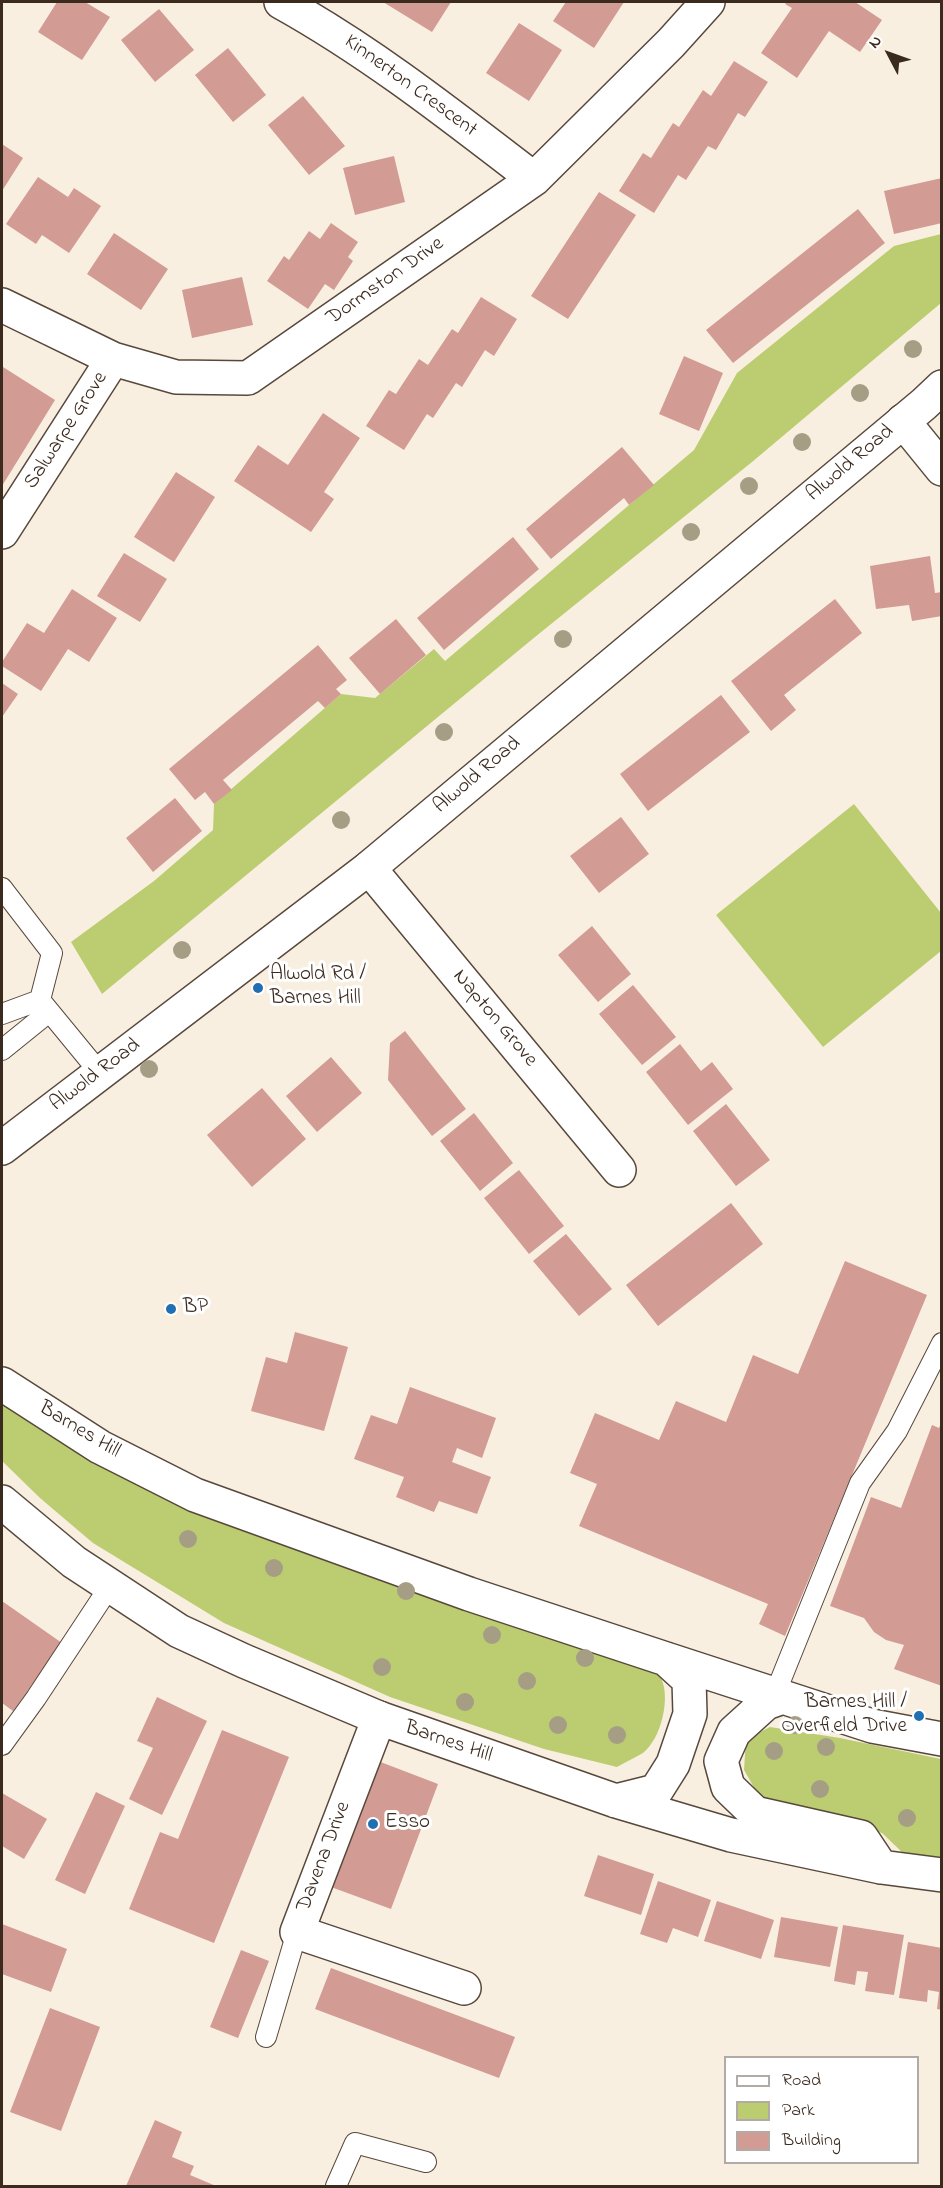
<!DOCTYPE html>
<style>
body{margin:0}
#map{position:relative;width:943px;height:2188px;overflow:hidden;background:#f9efe1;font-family:"Indie Flower",sans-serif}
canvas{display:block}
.frame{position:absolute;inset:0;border:3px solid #3b2a1e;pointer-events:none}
.legend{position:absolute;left:724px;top:2056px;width:195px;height:108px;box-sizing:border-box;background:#fff;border:2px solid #b1aaa5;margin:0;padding:8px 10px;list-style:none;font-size:18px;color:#3b2a1e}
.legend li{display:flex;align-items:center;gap:12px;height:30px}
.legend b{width:30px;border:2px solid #b1aaa5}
.north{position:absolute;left:859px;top:24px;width:60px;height:60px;-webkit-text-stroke:4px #fff;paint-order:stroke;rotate:311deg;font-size:16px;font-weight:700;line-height:24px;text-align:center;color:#3b2a1e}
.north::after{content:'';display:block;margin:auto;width:21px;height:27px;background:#3b2a1e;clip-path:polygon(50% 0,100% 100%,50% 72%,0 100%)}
</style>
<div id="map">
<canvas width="943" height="2188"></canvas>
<div class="frame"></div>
<ul class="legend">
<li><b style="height:8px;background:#fff"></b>Road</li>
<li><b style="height:16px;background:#bbcd70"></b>Park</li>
<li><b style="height:16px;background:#d29b94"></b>Building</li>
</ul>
<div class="north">N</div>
</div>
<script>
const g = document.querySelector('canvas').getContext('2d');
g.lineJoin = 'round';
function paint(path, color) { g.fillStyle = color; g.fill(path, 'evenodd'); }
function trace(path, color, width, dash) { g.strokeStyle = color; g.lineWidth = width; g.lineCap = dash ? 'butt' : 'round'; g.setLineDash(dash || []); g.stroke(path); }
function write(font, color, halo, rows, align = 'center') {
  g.font = font + ' "Indie Flower",sans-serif'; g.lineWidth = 6; g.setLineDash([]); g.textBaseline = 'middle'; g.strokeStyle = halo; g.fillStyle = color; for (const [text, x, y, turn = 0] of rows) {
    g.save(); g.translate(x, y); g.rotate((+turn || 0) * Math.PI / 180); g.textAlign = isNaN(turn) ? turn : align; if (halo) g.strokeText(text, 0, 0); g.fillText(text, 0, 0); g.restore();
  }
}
paint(new Path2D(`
 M941,234V303L752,462L535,637L102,994L71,942L154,881L213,830L214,804L341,694L375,698L434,649L445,661L694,450L737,373L894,246Z
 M854,804L941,913V951L823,1047L716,915Z
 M2,1397L651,1668C654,1671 659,1674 661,1678C671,1698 661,1739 643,1753C635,1758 625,1762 617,1767L544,1749L390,1697L224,1623L93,1543L40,1498L2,1461Z
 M770,1727L840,1738L941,1759V1859L904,1854L882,1833L760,1798L744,1770L746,1739Z`), '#bbcd70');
paint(new Path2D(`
 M57,2H85L110,17L82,60L38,32Z
 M383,2H451L432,32Z
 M566,2H624L594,48L553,21Z
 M787,2H855L882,20L860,52L829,31L797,78L761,53L792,8L785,4Z
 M159,9L194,50L155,82L121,40Z
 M519,23L562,50L529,101L486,73Z
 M228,48L266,95L233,122L195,75Z
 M734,61L768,82L745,117L738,113L716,150L708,146L686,180L678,175L654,213L619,191L643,153L651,158L673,123L679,127L703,90L711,96Z
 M303,96L345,146L309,175L268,125Z
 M2,144L23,158L2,191Z
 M394,156L405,202L355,215L343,168Z
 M38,177L68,197L74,188L101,206L69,253L42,235L36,244L6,224Z
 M942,178V223L894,234L884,191Z
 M599,192L636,215L568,319L531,296Z
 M858,209L885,243L733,363L706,330Z
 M331,223L358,242L348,257L353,261L334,290L325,284L308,309L267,281L284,256L289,260L309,231L320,239Z
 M114,233L168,269L141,310L87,274Z
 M242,277L253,325L192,338L182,290Z
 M481,297L517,319L494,356L485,350L462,387L456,383L433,418L427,414L404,450L366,426L389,390L396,394L419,359L428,365L452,329L458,333Z
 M684,356L723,373L699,431L659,414Z
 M3,367L55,400L2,486V369Z
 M323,413L360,438L324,492L334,499L311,532L234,481L258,445L288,465Z
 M622,447L654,485L629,505L624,498L551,559L526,529Z
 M176,472L215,497L174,562L134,537Z
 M513,537L539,569L444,650L417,618Z
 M124,553L167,579L140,622L97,596Z
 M930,556L935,593L942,592V616L912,621L909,605L876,609L870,566Z
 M72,589L117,618L89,662L68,649L41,691L2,666V662L27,623L44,633Z
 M835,599L862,633L784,695L796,710L771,731L731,681Z
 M396,619L426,655L380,694L349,658Z
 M318,645L347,680L336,689L341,694L325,708L318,701L223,780L232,790L214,804L205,792L195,800L169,769Z
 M2,683L18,694L2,717Z
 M721,695L750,732L648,811L620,774Z
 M175,798L202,831L153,872L126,838Z
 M621,817L649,854L599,893L570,856Z
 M592,926L631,974L598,1002L558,955Z
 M633,985L676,1037L642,1065L599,1014Z
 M405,1031L466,1109L432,1136L388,1080L390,1043Z
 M680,1044L701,1071L712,1062L733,1089L688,1125L646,1072Z
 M331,1057L362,1093L317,1132L286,1096Z
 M262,1088L306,1139L252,1187L207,1135Z
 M726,1104L770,1160L736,1186L693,1131Z
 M474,1113L513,1163L480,1191L440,1141Z
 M519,1170L564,1226L529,1254L484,1198Z
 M731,1203L763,1244L658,1326L626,1285Z
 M566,1234L612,1289L579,1316L533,1261Z
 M845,1261L927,1295L785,1636L759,1624L768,1604L579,1526L597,1484L570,1473L595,1413L659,1440L676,1401L726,1422L753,1355L798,1374Z
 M295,1332L348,1347L324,1431L251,1411L266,1357L287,1363Z
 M410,1387L496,1418L482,1458L457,1448L452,1462L491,1477L477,1514L439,1501L434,1512L396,1497L404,1477L354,1459L371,1415L397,1424Z
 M942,1421V1686L894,1669L904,1645L886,1640L874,1632L864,1618L830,1606L871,1497L901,1508L932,1425L939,1428Z
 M2,1601L62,1643L13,1711L2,1703Z
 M157,1697L207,1721L162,1815L129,1799L153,1748L137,1741Z
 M222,1730L289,1757L214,1943L129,1909L160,1832L178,1839Z
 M378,1761L438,1784L391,1909L331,1887Z
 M96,1792L125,1806L85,1894L55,1880Z
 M2,1793L47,1819L24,1859L2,1846Z
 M598,1855L654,1874L641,1915L584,1896Z
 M658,1881L711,1900L698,1937L673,1928L667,1943L640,1934Z
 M717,1901L774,1920L761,1959L704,1941Z
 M781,1917L838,1927L830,1967L774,1957Z
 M2,1924L67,1949L51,1992L2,1974Z
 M843,1925L904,1935L894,1995L865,1991L868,1972L857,1971L855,1985L834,1981Z
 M908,1942L942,1948V2010L937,2009L939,1992L928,1990L927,2002L899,1998Z
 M241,1950L269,1961L238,2038L210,2027Z
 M331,1968L515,2037L499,2078L315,2009Z
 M50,2008L100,2027L61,2131L10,2112Z
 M155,2120L182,2132L172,2157L194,2166L190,2175L216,2186H126Z`), '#d29b94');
const lane = new Path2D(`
 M2,888L52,953L40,1000
 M40,1000L100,1073
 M2,1014L40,1000
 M2,1050L49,1012
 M775,1694L860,1483L897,1431L942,1343
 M2,1745L36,1698L110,1586
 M266,2037L297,1932
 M336,2186L355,2143L426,2162`);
const street = new Path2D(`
 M281,2C371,52 452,116 534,179
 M2,305L113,359L176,377L248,378L534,179L671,43L708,2
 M903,421L942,469
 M2,532L113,359
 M369,868L619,1170
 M379,1718L297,1932L464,1988`);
const secondary = new Path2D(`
 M2,1148L369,868L924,404L942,387
 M2,1384L100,1447L195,1495L469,1594L666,1659L872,1726L942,1739
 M2,1502L74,1562L179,1631L244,1661L379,1718L616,1801L731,1835L881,1867L942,1875
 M783,1697L766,1703L734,1732L721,1761L728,1787L755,1813L861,1837L881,1867
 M616,1801L656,1791L673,1764L690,1714L689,1680L666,1659`);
trace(lane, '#58483b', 22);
trace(street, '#58483b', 36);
trace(secondary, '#58483b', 36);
trace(lane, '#fff', 20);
trace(street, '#fff', 33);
trace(secondary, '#fff', 33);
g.fillStyle = '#a59e84';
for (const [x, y] of [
 [913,349],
 [860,393],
 [802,442],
 [749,486],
 [691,532],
 [563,639],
 [444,732],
 [341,820],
 [182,950],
 [149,1069],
 [188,1539],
 [274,1568],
 [406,1591],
 [492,1635],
 [585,1658],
 [382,1667],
 [527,1681],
 [465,1702],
 [558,1725],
 [795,1725],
 [617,1735],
 [826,1747],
 [774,1751],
 [820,1789],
 [907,1818]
]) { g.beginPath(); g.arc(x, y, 9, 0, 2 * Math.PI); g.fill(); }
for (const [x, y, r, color] of [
 [258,988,6,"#1f6fb2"],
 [171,1309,6,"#1f6fb2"],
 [919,1716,6,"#1f6fb2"],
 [373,1824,6,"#1f6fb2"]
]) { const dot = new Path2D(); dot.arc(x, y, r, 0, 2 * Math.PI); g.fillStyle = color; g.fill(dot); trace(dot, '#fff', 2); }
write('21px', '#3b2a1e', '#fff', [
 ["Kinnerton Crescent",410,87,36],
 ["Dormston Drive",386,282,-35],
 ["Salwarpe Grove",67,431,-57],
 ["Alwold Road",851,464,-40],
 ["Alwold Road",478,776,-40],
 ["Napton Grove",494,1019,50],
 ["Alwold Road",96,1076,-37],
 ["Barnes Hill",79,1431,31],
 ["Barnes Hill",448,1743,19],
 ["Davena Drive",325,1857,-69]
]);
write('21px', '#3b2a1e', '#fff', [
 ["Alwold Rd /",270,976],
 ["Barnes Hill",270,1000],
 ["BP",183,1309],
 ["Barnes Hill /",907,1704,"right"],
 ["Overfield Drive",907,1728,"right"],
 ["Esso",385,1824]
], 'left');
</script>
